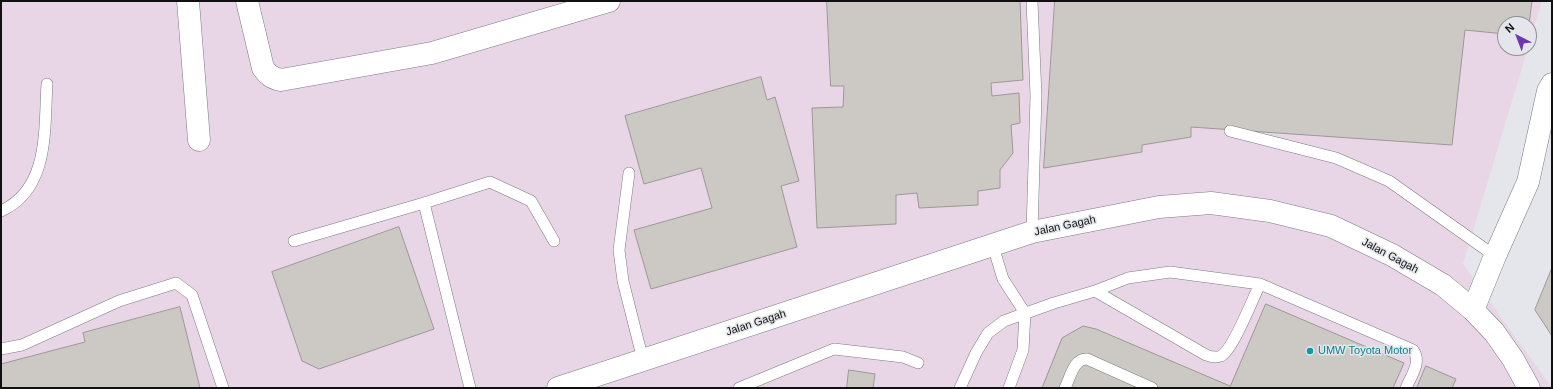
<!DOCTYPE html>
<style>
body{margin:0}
#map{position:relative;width:1553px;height:389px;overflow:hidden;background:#e5e6eb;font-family:Helvetica,sans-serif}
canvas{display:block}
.frame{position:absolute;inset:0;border:2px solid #101012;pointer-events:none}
.north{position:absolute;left:1497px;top:16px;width:40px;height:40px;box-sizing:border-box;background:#e5e6eb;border:1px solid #909094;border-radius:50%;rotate:318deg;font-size:11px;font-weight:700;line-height:16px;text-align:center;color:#101012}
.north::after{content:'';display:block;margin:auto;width:14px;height:18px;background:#6d38af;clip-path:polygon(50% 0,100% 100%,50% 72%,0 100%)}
</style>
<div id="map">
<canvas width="1553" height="389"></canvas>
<div class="frame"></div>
<div class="north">N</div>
</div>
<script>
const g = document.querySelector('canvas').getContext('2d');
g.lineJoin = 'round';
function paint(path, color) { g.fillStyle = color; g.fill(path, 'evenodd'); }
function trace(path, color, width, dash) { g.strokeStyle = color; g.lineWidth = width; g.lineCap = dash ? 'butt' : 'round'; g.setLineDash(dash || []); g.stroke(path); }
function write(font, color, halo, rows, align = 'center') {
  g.font = font + ' Helvetica,sans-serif'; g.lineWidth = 3; g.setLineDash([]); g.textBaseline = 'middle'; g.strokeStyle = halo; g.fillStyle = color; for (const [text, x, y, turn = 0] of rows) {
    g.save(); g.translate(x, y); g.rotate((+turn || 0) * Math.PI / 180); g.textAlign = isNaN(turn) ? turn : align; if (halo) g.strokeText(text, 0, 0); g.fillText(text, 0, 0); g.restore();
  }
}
paint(new Path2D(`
 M1,1H1542L1529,44V24H1505V48H1528L1463,264L1552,388H1Z`), '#e8d6e7');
const building = new Path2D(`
 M827,1H1020L1023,80L991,83L992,96L1019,93L1020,123L1011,125L1013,153L1000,170V188L978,191V205L919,208L917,193L896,195V224L817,228L812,108L843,107L844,86H831Z
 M1055,1H1532L1529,24H1505V34L1465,30L1452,145L1191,127V137L1142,145V152L1044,168Z
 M761,77L767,100L775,97L799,181L781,186L797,247L651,289L634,230L712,208L701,168L644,184L625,116Z
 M399,227L434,329L319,369L302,361L272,272Z
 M1552,268V336L1535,310Z
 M1266,304L1404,363L1393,388H1042L1062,338L1083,326L1096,329L1230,386Z
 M180,307L200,388H1V364L85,342L83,333Z
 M1426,366L1456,379L1452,388H1417Z
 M849,370L875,374L873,388H847Z`);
paint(building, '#ccc9c5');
trace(building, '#9c9995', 1);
const service = new Path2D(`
 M1032,1L1036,96L1032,232
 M1230,131L1336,158L1389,181L1495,256
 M629,173L619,250L623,281L643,360
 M1,211C50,189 44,129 47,84
 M294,241L424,203
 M993,246L1003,279L1025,313L1023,350L1009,388
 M1095,291L1206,355C1211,357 1216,358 1221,356C1233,350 1253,298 1260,284
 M1,349L22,345L119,301L176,283L192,295L223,388
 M470,388L424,203L490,182L531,201L554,241
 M739,388L834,349L903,357L918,363
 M960,388L976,353L988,333L1004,321L1054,303L1095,291L1128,278L1170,272L1260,284L1413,350C1422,362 1411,376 1406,388
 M1065,388C1070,378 1074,358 1087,359L1152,388`);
const minor = new Path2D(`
 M188,1L199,140
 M247,1L263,68C268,75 272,78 281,80L432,53L609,1
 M1473,310L1495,256L1528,182L1548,91L1552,84
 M558,388L1032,232L1159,207L1211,203L1270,211L1331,226L1392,255L1443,285L1473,310L1494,332L1513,359L1529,388`);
trace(service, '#7b7c81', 12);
trace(minor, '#7b7c81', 23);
trace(service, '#fff', 11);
trace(minor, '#fff', 22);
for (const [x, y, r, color] of [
 [1310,351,4,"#0f9aa8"]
]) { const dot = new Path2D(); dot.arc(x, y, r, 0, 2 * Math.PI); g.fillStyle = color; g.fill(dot); trace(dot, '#e5e6eb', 1.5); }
write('11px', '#101012', '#e5e6eb', [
 ["Jalan Gagah",1065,226,-12],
 ["Jalan Gagah",1390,256,28],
 ["Jalan Gagah",756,323,-18]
]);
write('11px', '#0d838f', '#e5e6eb', [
 ["UMW Toyota Motor",1318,351]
], 'left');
</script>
